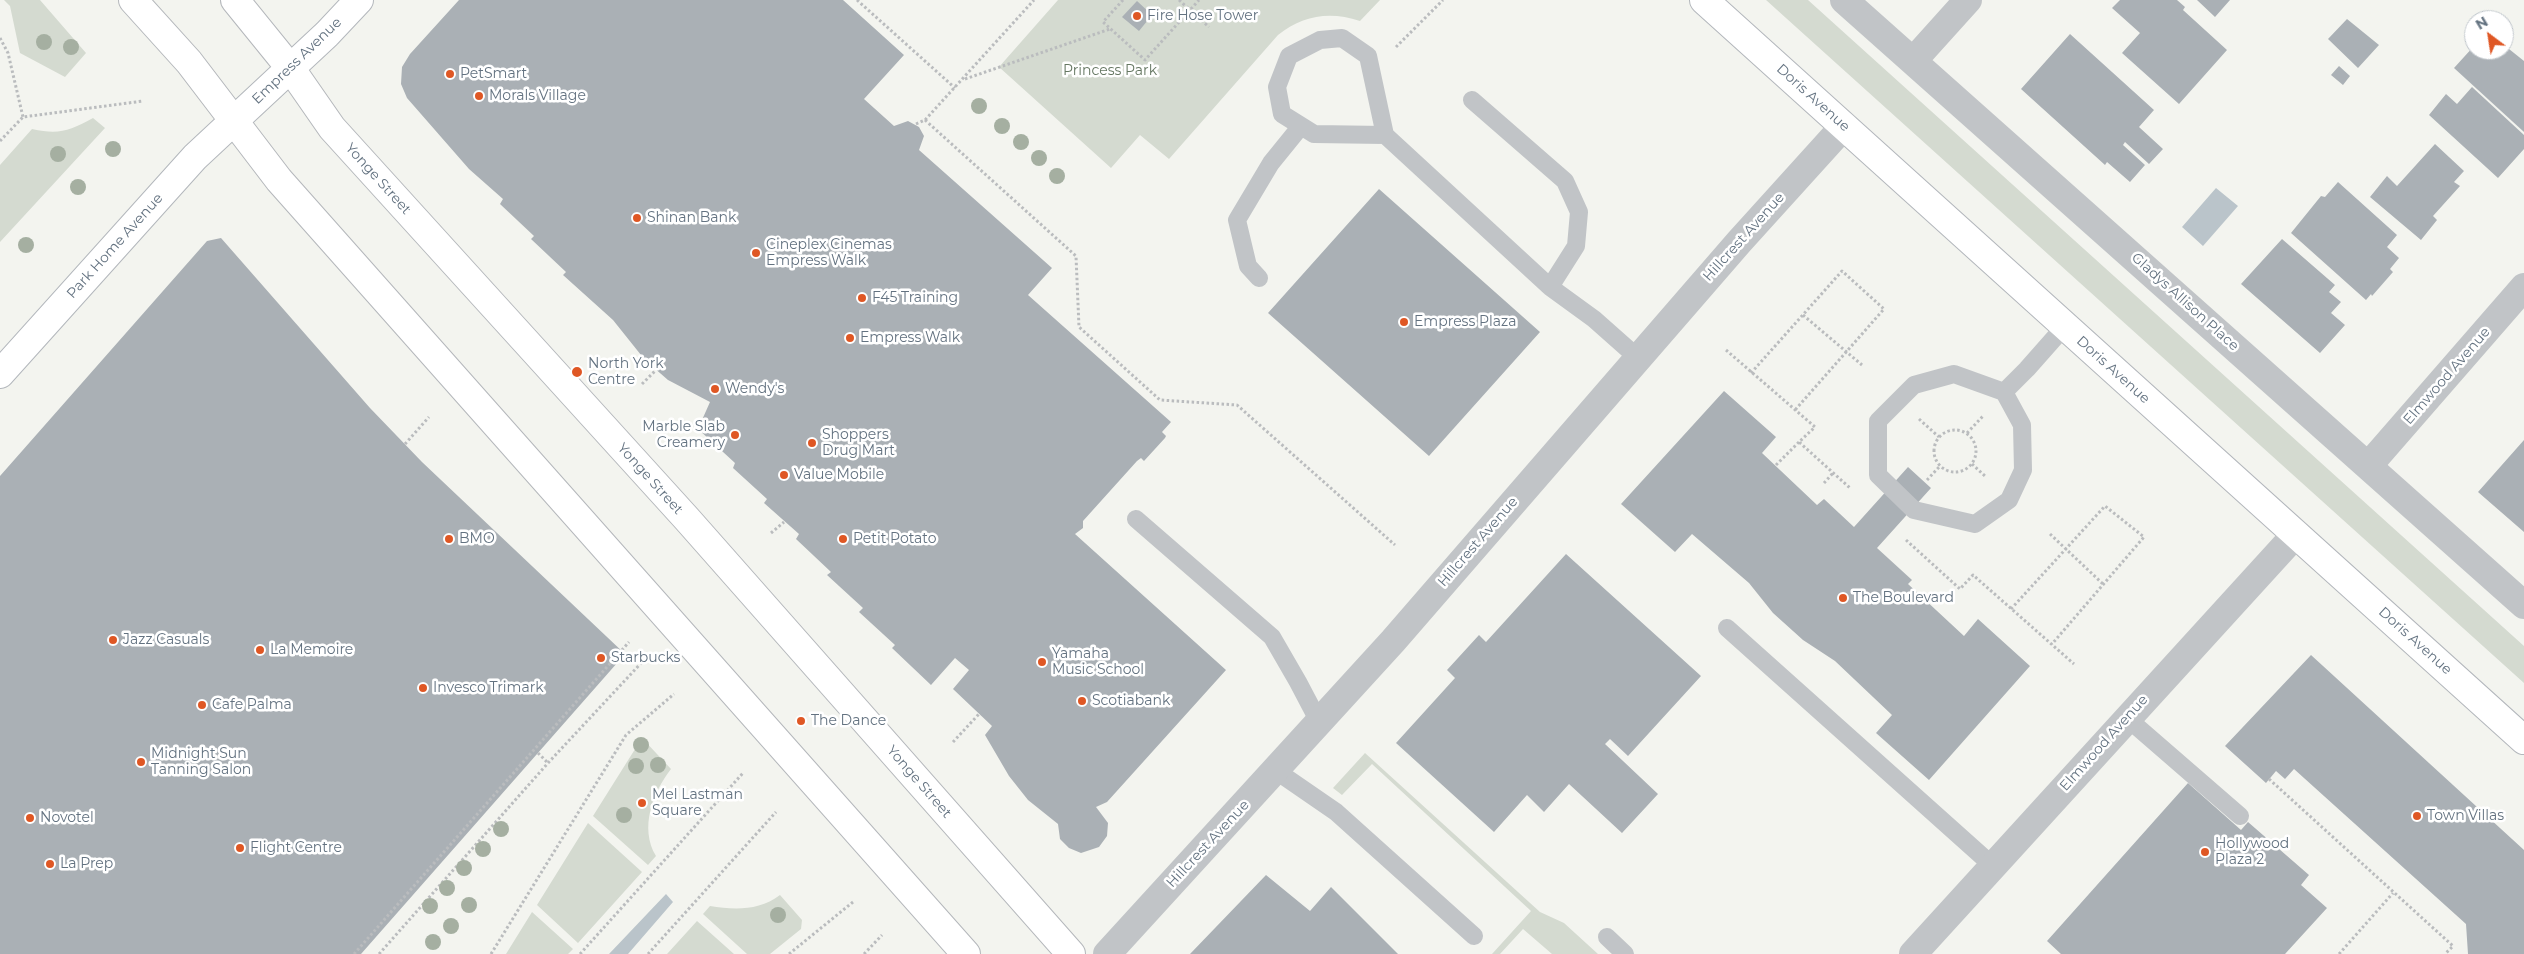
<!DOCTYPE html>
<style>
body{margin:0}
#map{position:relative;width:2524px;height:954px;overflow:hidden;background:#f3f4ef;font-family:Montserrat,sans-serif}
canvas{display:block}
.north{position:absolute;left:2464px;top:10px;width:50px;height:50px;box-sizing:border-box;background:#fff;border:1px solid #c1c7cc;border-radius:50%;rotate:329deg;font-size:14px;font-weight:700;line-height:20px;text-align:center;color:#637280}
.north::after{content:'';display:block;margin:auto;width:18px;height:22px;background:#df5724;clip-path:polygon(50% 0,100% 100%,50% 72%,0 100%)}
</style>
<div id="map">
<canvas width="2524" height="954"></canvas>
<div class="north">N</div>
</div>
<script>
const g = document.querySelector('canvas').getContext('2d');
g.lineJoin = 'round';
function paint(path, color) { g.fillStyle = color; g.fill(path, 'evenodd'); }
function trace(path, color, width, dash) { g.strokeStyle = color; g.lineWidth = width; g.lineCap = dash ? 'butt' : 'round'; g.setLineDash(dash || []); g.stroke(path); }
function write(font, color, halo, rows, align = 'center') {
  g.font = font + ' Montserrat,sans-serif'; g.lineWidth = 5; g.setLineDash([]); g.textBaseline = 'middle'; g.strokeStyle = halo; g.fillStyle = color; for (const [text, x, y, turn = 0] of rows) {
    g.save(); g.translate(x, y); g.rotate((+turn || 0) * Math.PI / 180); g.textAlign = isNaN(turn) ? turn : align; if (halo) g.strokeText(text, 0, 0); g.fillText(text, 0, 0); g.restore();
  }
}
paint(new Path2D(`
 M4,0H40L86,53L65,77L20,53L10,6Z
 M1058,0H1380L1360,21C1330,11 1303,15 1278,35L1169,159L1140,135L1111,168L999,67Z
 M1766,0H1808L1849,37L2524,646V683Z
 M93,118L105,128L0,242V165L32,129C59,135 69,131 93,118Z
 M642,738L671,769C653,792 639,828 656,856L648,865L593,816Z
 M1365,753L1540,912L1564,923L1598,954H1552L1523,929L1500,954H1492L1531,911L1372,764L1342,795L1333,788Z
 M588,823L642,872L578,943L537,905Z
 M780,895L802,920L801,929L770,954H747L703,914L710,906C734,910 759,911 780,895Z
 M532,912L573,949L568,954H506Z
 M697,921L734,954H667Z`), '#d4dad0');
paint(new Path2D(`
 M2216,188L2238,206L2203,246L2182,227Z
 M666,894L673,902L628,954H609Z`), '#bac4ca');
paint(new Path2D(`
 M459,0H843L904,55L864,99L894,126L908,121L919,127L924,136L919,150L1052,268L1028,295L1171,422L1162,432L1166,436L1165,438L1144,461L1141,458L1137,461L1083,521V528L1075,534L1226,670L1107,802L1096,807L1108,823L1107,836L1099,847L1081,853L1069,848L1060,839L1058,824L1028,800L1009,776L985,735L992,726L953,689L969,670L955,658L931,685L892,648L895,645L859,612L863,608L827,575L831,572L796,539L799,534L764,503L767,499L733,468L735,463L698,429L710,402L668,380L645,360L613,320L563,275L566,272L531,239L534,236L500,204L503,199L469,169L407,98L401,84L402,67L410,54Z
 M2120,0H2177L2185,7L2183,10L2227,50L2179,104L2122,53L2140,33L2112,8Z
 M2197,0H2230L2215,17Z
 M1137,1L1152,15L1139,31L1122,17Z
 M2347,19L2379,45L2358,68L2328,39Z
 M2070,34L2154,110L2139,127L2163,149L2149,164L2125,142L2123,145L2145,165L2130,182L2107,162L2105,165L2021,89Z
 M2504,45L2524,61V132L2454,68L2474,46V50H2504Z
 M2339,66L2350,76L2343,85L2331,75Z
 M2472,87L2524,135V149L2498,178L2429,115L2446,94L2457,104Z
 M2435,144L2464,171L2454,182L2460,186L2433,216L2437,220L2421,240L2370,197L2387,176L2397,186Z
 M2338,182L2397,235L2387,247L2399,258L2390,269L2393,272L2372,296L2371,294L2366,300L2291,233L2321,196L2325,197Z
 M1379,189L1540,332L1429,456L1268,313Z
 M221,238L370,408L422,462L625,654L361,954H0V476L207,241Z
 M2282,239L2335,285L2329,292L2341,302L2331,313L2345,325L2320,353L2241,284Z
 M1724,391L1776,437L1762,453L1817,505L1824,499L1854,527L1908,467L1931,488L1877,548L1912,580L1908,584L1964,636L1978,619L2030,666L1929,780L1876,733L1892,715L1835,661L1803,640L1773,613L1749,583L1692,534L1675,552L1621,504Z
 M2524,440V532L2478,492Z
 M1566,554L1701,676L1628,756L1610,739L1605,744L1658,794L1622,833L1569,784L1544,812L1527,795L1494,832L1396,743L1455,678L1447,670L1479,635L1486,642Z
 M2311,655L2524,850V954H2468L2466,924L2294,769L2285,779L2276,771L2266,783L2225,746Z
 M2188,783L2241,830L2248,822L2309,875L2301,885L2327,908L2285,954H2061L2047,941Z
 M1266,875L1310,911L1331,887L1398,954H1190Z`), '#aab0b5');
const secondary = new Path2D(`
 M1704,0L2524,740
 M0,374L195,157L327,34L359,0`);
const primary = new Path2D(`
 M133,0L189,62L279,180L966,954
 M235,0L291,69L332,128L687,519L1071,954`);
trace(secondary, '#b3b7bc', 30);
trace(primary, '#b4b7bb', 30);
trace(new Path2D(`
 M857,0L955,88
 M1123,0L1103,22L1145,60L1199,0
 M1179,0L1209,27
 M0,38L8,53L23,117
 M1396,47L1443,0
 M965,79L1110,29
 M925,120L1076,256L1079,327L1160,400L1237,405L1395,545
 M916,124L925,120L1034,0
 M0,141L23,117L143,101
 M1803,315L1862,365
 M1726,350L1815,427L1799,442L1850,488
 M1751,373L1842,271L1884,309L1795,410
 M642,384L656,370
 M1919,419L1939,437
 M1934 451a21 21 0 1 1 42 0a21 21 0 1 1-42 0Z
 M1967,433L1984,415
 M405,444L429,417
 M1972,464L1986,477
 M1776,465L1799,442
 M1927,480L1940,466
 M1824,483L1833,473
 M771,533L784,522
 M2050,534L2103,584
 M1906,540L1960,589L1973,575L2074,664
 M2011,609L2105,506L2144,537L2052,644
 M953,742L979,714
 M538,753L548,763
 M2269,779L2453,946L2445,954
 M354,954L629,642
 M379,954L548,763L644,660
 M491,954L626,735L674,694
 M580,954L743,773
 M648,954L776,812
 M789,954L853,902
 M864,954L882,935
 M2339,954L2393,893`), '#babcbe', 3, [2.5, 2.5]);
trace(new Path2D(`
 M1472,100L1565,181L1579,212L1576,246L1550,287
 M1385,135L1314,134L1282,114L1277,87L1289,56L1320,40L1342,38L1368,56L1385,135L1550,287L1594,319L1638,358
 M1259,278L1248,266L1237,220L1271,163L1301,126
 M2004,392L2022,425L2023,470L2009,500L1975,524L1914,510L1878,475V421L1914,385L1954,374L2004,392L2027,369L2065,326
 M1136,519L1272,637L1298,682L1319,722
 M1727,628L1993,866
 M2127,718L2240,816
 M1275,770L1336,812L1474,936
 M1607,937L1625,954`), '#c1c4c7', 18);
trace(new Path2D(`
 M1844,0L2524,605
 M1913,61L1968,0
 M2369,465L2524,287
 M1107,954L1393,641L1739,242L1844,126
 M1913,954L2296,534`), '#c1c4c7', 28);
trace(secondary, '#fff', 28);
trace(primary, '#fff', 28);
g.fillStyle = '#a5afa1';
for (const [x, y] of [
 [44,42],
 [71,47],
 [979,106],
 [1002,126],
 [1021,142],
 [113,149],
 [58,154],
 [1039,158],
 [1057,176],
 [78,187],
 [26,245],
 [641,745],
 [658,765],
 [636,766],
 [624,815],
 [501,829],
 [483,849],
 [464,868],
 [447,888],
 [469,905],
 [430,906],
 [778,915],
 [451,926],
 [433,942]
]) { g.beginPath(); g.arc(x, y, 8, 0, 2 * Math.PI); g.fill(); }
for (const [x, y, r, color] of [
 [1137,16,5,"#df5724"],
 [450,74,5,"#df5724"],
 [479,96,5,"#df5724"],
 [637,218,5,"#df5724"],
 [756,253,5,"#df5724"],
 [862,298,5,"#df5724"],
 [1404,322,5,"#df5724"],
 [850,338,5,"#df5724"],
 [577,372,6,"#df5724"],
 [715,389,5,"#df5724"],
 [735,435,5,"#df5724"],
 [812,443,5,"#df5724"],
 [784,475,5,"#df5724"],
 [449,539,5,"#df5724"],
 [843,539,5,"#df5724"],
 [1843,598,5,"#df5724"],
 [113,640,5,"#df5724"],
 [260,650,5,"#df5724"],
 [601,658,5,"#df5724"],
 [1042,662,5,"#df5724"],
 [423,688,5,"#df5724"],
 [1082,701,5,"#df5724"],
 [202,705,5,"#df5724"],
 [801,721,5,"#df5724"],
 [141,762,5,"#df5724"],
 [642,803,5,"#df5724"],
 [2417,816,5,"#df5724"],
 [30,818,5,"#df5724"],
 [240,848,5,"#df5724"],
 [2205,852,5,"#df5724"],
 [50,864,5,"#df5724"]
]) { const dot = new Path2D(); dot.arc(x, y, r, 0, 2 * Math.PI); g.fillStyle = color; g.fill(dot); trace(dot, '#fff', 2); }
write('14px', '#637280', '#fff', [
 ["Fire Hose Tower",1147,16],
 ["PetSmart",460,74],
 ["Morals Village",489,96],
 ["Shinan Bank",647,218],
 ["Cineplex Cinemas",766,245],
 ["Empress Walk",766,261],
 ["F45 Training",872,298],
 ["Empress Plaza",1414,322],
 ["Empress Walk",860,338],
 ["North York",588,364],
 ["Centre",588,380],
 ["Wendy's",725,389],
 ["Marble Slab",725,427,"right"],
 ["Creamery",725,443,"right"],
 ["Shoppers",822,435],
 ["Drug Mart",822,451],
 ["Value Mobile",794,475],
 ["BMO",459,539],
 ["Petit Potato",853,539],
 ["The Boulevard",1853,598],
 ["Jazz Casuals",123,640],
 ["La Memoire",270,650],
 ["Yamaha",1052,654],
 ["Music School",1052,670],
 ["Starbucks",611,658],
 ["Invesco Trimark",433,688],
 ["Scotiabank",1092,701],
 ["Cafe Palma",212,705],
 ["The Dance",811,721],
 ["Midnight Sun",151,754],
 ["Tanning Salon",151,770],
 ["Mel Lastman",652,795],
 ["Square",652,811],
 ["Town Villas",2427,816],
 ["Novotel",40,818],
 ["Hollywood",2215,844],
 ["Plaza 2",2215,860],
 ["Flight Centre",250,848],
 ["La Prep",60,864]
], 'left');
write('14px', '#637280', '#fff', [
 ["Empress Avenue",297,61,-44],
 ["Doris Avenue",1813,98,42],
 ["Yonge Street",378,179,48],
 ["Hillcrest Avenue",1744,237,-48],
 ["Park Home Avenue",115,246,-48],
 ["Gladys Allison Place",2185,302,42],
 ["Doris Avenue",2113,370,42],
 ["Elmwood Avenue",2447,376,-49],
 ["Yonge Street",650,479,48],
 ["Hillcrest Avenue",1478,542,-49],
 ["Doris Avenue",2415,641,42],
 ["Elmwood Avenue",2104,743,-48],
 ["Yonge Street",919,782,49],
 ["Hillcrest Avenue",1208,844,-47]
]);
write('14px', '#657762', '#fff', [
 ["Princess Park",1110,71]
]);
</script>
